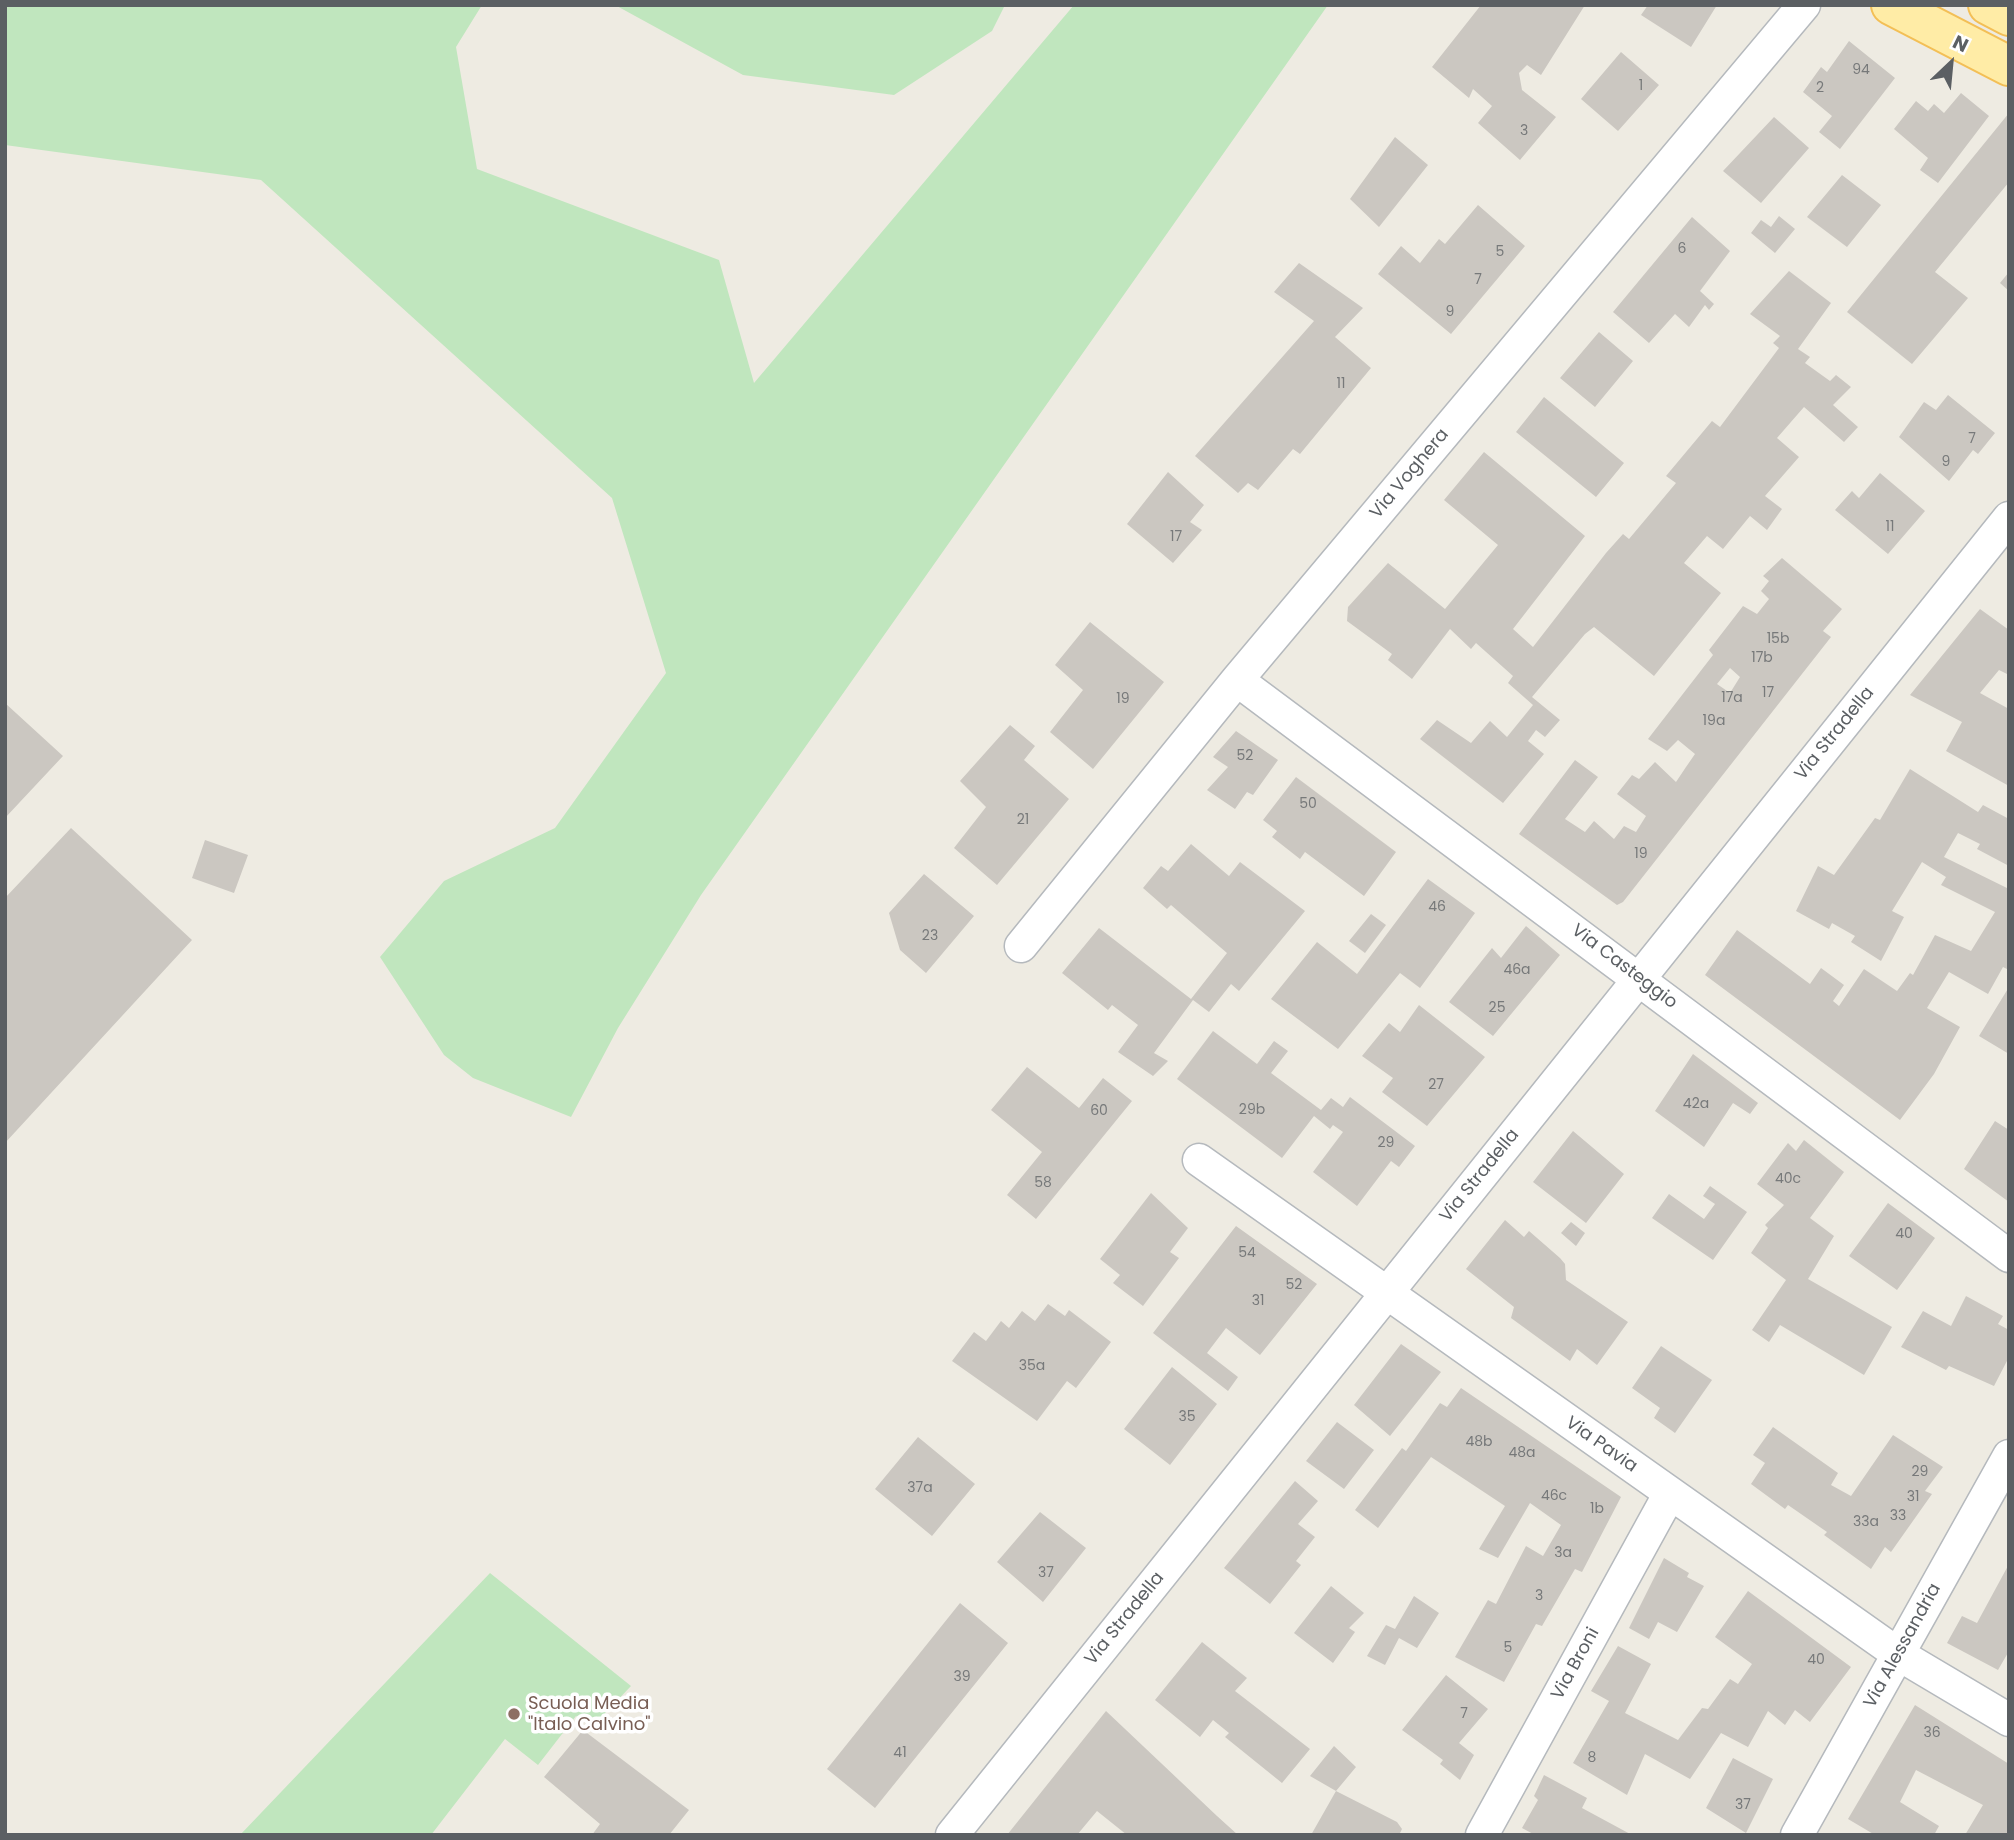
<!DOCTYPE html>
<style>
body{margin:0}
#map{position:relative;width:2014px;height:1840px;overflow:hidden;background:#eeebe2;font-family:Poppins,sans-serif}
canvas{display:block}
.frame{position:absolute;inset:0;border:7px solid #5b5f63;pointer-events:none}
.north{position:absolute;left:1916px;top:28px;width:70px;height:70px;-webkit-text-stroke:5px #fff;paint-order:stroke;rotate:26deg;font-size:19px;font-weight:700;line-height:28px;text-align:center;color:#5b5f63}
.north::after{content:'';display:block;margin:auto;width:24px;height:32px;background:#5b5f63;clip-path:polygon(50% 0,100% 100%,50% 72%,0 100%)}
</style>
<div id="map">
<canvas width="2014" height="1840"></canvas>
<div class="frame"></div>
<div class="north">N</div>
</div>
<script>
const g = document.querySelector('canvas').getContext('2d');
g.lineJoin = 'round';
function paint(path, color) { g.fillStyle = color; g.fill(path, 'evenodd'); }
function trace(path, color, width, dash) { g.strokeStyle = color; g.lineWidth = width; g.lineCap = dash ? 'butt' : 'round'; g.setLineDash(dash || []); g.stroke(path); }
function write(font, color, halo, rows, align = 'center') {
  g.font = font + ' Poppins,sans-serif'; g.lineWidth = 7; g.setLineDash([]); g.textBaseline = 'middle'; g.strokeStyle = halo; g.fillStyle = color; for (const [text, x, y, turn = 0] of rows) {
    g.save(); g.translate(x, y); g.rotate((+turn || 0) * Math.PI / 180); g.textAlign = isNaN(turn) ? turn : align; if (halo) g.strokeText(text, 0, 0); g.fillText(text, 0, 0); g.restore();
  }
}
paint(new Path2D(`
 M5,5H482L456,47L477,169L719,260L754,383L1074,5H1328L701,895L618,1028L571,1117L473,1078L444,1055L380,957L444,881L555,828L666,673L612,498L261,180L5,145Z
 M615,5H1005L992,31L894,95L743,75Z
 M490,1573L631,1686L594,1725L576,1716L538,1765L505,1739L431,1835H240Z`), '#c0e6be');
paint(new Path2D(`
 M1481,5H1585L1541,75L1527,65L1519,73L1522,90L1556,117L1520,160L1478,123L1492,106L1473,89L1469,98L1432,67Z
 M1648,5H1717L1691,47L1641,15Z
 M1849,41L1895,78L1840,149L1819,132L1832,116L1803,92L1821,67L1827,72Z
 M1621,52L1659,85L1618,131L1581,99Z
 M1961,93L1989,116L1938,183L1920,170L1928,158L1894,129L1916,101L1928,111L1934,104L1944,113Z
 M2009,113V182L1935,272L1968,298L1912,364L1847,312Z
 M1774,117L1809,148L1761,203L1723,171Z
 M1395,137L1428,165L1379,227L1350,199Z
 M1842,175L1881,205L1847,247L1807,217Z
 M1478,205L1525,246L1451,334L1378,274L1401,246L1420,263L1439,239L1445,244Z
 M1779,216L1795,229L1775,253L1751,233L1761,220L1771,227Z
 M1692,217L1730,251L1700,291L1714,304L1709,310L1705,305L1689,327L1675,314L1649,343L1613,312Z
 M1299,263L1363,308L1335,337L1371,368L1300,454L1293,449L1258,490L1248,483L1238,493L1195,456L1314,321L1274,292Z
 M1789,271L1831,303L1798,349L1810,357L1805,363L1830,381L1836,375L1851,387L1833,405L1858,427L1844,442L1804,407L1777,438L1799,457L1765,496L1782,509L1767,530L1750,516L1723,549L1707,536L1684,563L1721,593L1654,676L1594,627L1585,634L1532,697L1560,720L1545,737L1536,730L1528,741L1544,754L1503,803L1420,739L1437,720L1471,743L1490,721L1507,737L1533,705L1508,683L1513,676L1476,643L1471,649L1450,629L1412,679L1388,660L1392,654L1347,621L1348,607L1388,563L1445,609L1498,545L1444,500L1484,452L1585,536L1513,629L1533,647L1606,553L1623,534L1629,539L1676,483L1666,476L1712,421L1720,427L1779,348L1773,343L1780,336L1750,314Z
 M2009,272V291L2000,283Z
 M1599,332L1633,361L1595,407L1560,378Z
 M1948,395L1995,433L1978,454L1973,450L1949,481L1899,437L1924,402L1936,410Z
 M1544,397L1624,463L1596,497L1516,432Z
 M1168,472L1204,505L1190,522L1202,530L1173,563L1127,524Z
 M1880,473L1925,511L1888,554L1835,510L1852,491L1859,498Z
 M1782,558L1842,609L1823,631L1831,637L1623,902L1617,905L1519,834L1575,760L1598,777L1565,819L1585,832L1594,821L1614,839L1624,826L1636,832L1646,816L1617,794L1632,775L1639,779L1655,762L1676,782L1686,767L1695,754L1678,740L1667,751L1648,739L1713,655L1709,650L1743,606L1757,614L1769,599L1761,591L1769,581L1763,576ZM1730,668L1740,677L1730,693L1717,684Z
 M1980,609L2009,630V675L1999,670L1980,693L2009,709V786L1946,751L1962,722L1910,695Z
 M1090,622L1164,682L1093,769L1050,732L1083,690L1055,665Z
 M5,703L63,756L5,818Z
 M1010,725L1035,746L1024,760L1069,799L997,885L954,848L986,807L960,781Z
 M1236,731L1278,760L1253,795L1247,792L1235,809L1207,790L1228,767L1213,757Z
 M1910,769L1978,812L1983,805L2009,819V866L1977,849L1980,844L1958,833L1944,857L2009,889V970L2003,967L1988,994L1949,972L1927,1008L1960,1027L1934,1074L1900,1120L1705,975L1737,930L1810,984L1821,968L1844,985L1833,1001L1839,1006L1864,969L1897,991L1910,973L1913,975L1935,935L1971,951L1995,912L1941,885L1946,877L1922,862L1892,911L1904,917L1881,961L1851,942L1855,936L1832,923L1829,929L1796,911L1818,866L1834,875L1875,818L1880,820Z
 M1296,777L1396,852L1364,896L1305,852L1300,859L1272,837L1277,831L1263,820Z
 M71,828L192,940L5,1143V898Z
 M205,840L248,855L234,893L192,878Z
 M1191,844L1229,876L1240,862L1305,911L1239,991L1231,984L1209,1012L1193,1000L1154,1053L1168,1061L1153,1076L1118,1052L1138,1025L1112,1005L1108,1010L1062,973L1099,928L1191,999L1227,953L1171,905L1167,909L1143,888L1161,866L1168,871Z
 M924,874L974,916L926,973L900,950L889,913Z
 M1428,879L1475,913L1420,988L1400,973L1338,1049L1271,999L1317,942L1357,974Z
 M1371,914L1386,925L1365,953L1349,941Z
 M1526,926L1560,955L1493,1036L1449,1002L1492,948L1501,958Z
 M2009,987V1054L1979,1036Z
 M1419,1005L1485,1057L1427,1126L1382,1092L1393,1078L1362,1056L1389,1023L1400,1032Z
 M1213,1031L1257,1064L1274,1041L1288,1051L1271,1073L1321,1110L1331,1098L1343,1107L1350,1097L1415,1146L1399,1167L1391,1161L1357,1206L1313,1172L1343,1132L1333,1125L1330,1129L1314,1116L1282,1158L1177,1079Z
 M1693,1054L1758,1103L1750,1114L1733,1103L1704,1147L1655,1111Z
 M1027,1067L1079,1108L1103,1078L1132,1101L1036,1219L1007,1195L1042,1152L991,1110Z
 M1995,1121L2009,1130V1202L1964,1169Z
 M1573,1131L1624,1174L1586,1223L1533,1182Z
 M1804,1140L1844,1172L1810,1218L1834,1236L1808,1279L1892,1327L1864,1375L1780,1325L1769,1342L1752,1330L1786,1280L1751,1253L1768,1228L1765,1225L1784,1205L1757,1184L1788,1143L1796,1151Z
 M1710,1186L1747,1212L1713,1260L1652,1218L1669,1194L1704,1219L1715,1204L1703,1196Z
 M1151,1193L1188,1228L1170,1252L1179,1258L1143,1306L1113,1283L1120,1275L1100,1259Z
 M1888,1203L1935,1238L1897,1290L1849,1256Z
 M1505,1220L1524,1237L1529,1231L1560,1258L1565,1264L1566,1280L1628,1322L1597,1365L1577,1349L1570,1361L1511,1318L1514,1307L1466,1269Z
 M1571,1222L1585,1233L1576,1246L1561,1233Z
 M1236,1226L1317,1284L1260,1355L1226,1328L1207,1353L1238,1377L1228,1391L1153,1333Z
 M1966,1296L2003,1316L1998,1324L2009,1330V1357L1994,1386L1949,1366L1946,1370L1901,1347L1923,1311L1951,1326Z
 M1048,1304L1065,1316L1069,1310L1111,1342L1076,1388L1067,1381L1037,1421L952,1361L974,1332L986,1341L1001,1321L1009,1328L1022,1311L1035,1321Z
 M1401,1344L1441,1372L1390,1436L1354,1405Z
 M1661,1346L1712,1380L1675,1433L1654,1418L1660,1408L1632,1388Z
 M1172,1367L1217,1404L1170,1465L1124,1429Z
 M1461,1388L1621,1497L1582,1572L1575,1569L1542,1626L1536,1624L1504,1682L1455,1657L1488,1600L1496,1604L1526,1546L1543,1556L1561,1525L1530,1503L1498,1558L1479,1549L1505,1506L1431,1457L1378,1528L1355,1510L1402,1448L1406,1451L1440,1403L1447,1407Z
 M1337,1422L1374,1450L1344,1489L1306,1461Z
 M1773,1427L1838,1473L1831,1485L1851,1496L1893,1435L1943,1467L1925,1491L1932,1494L1891,1552L1885,1547L1871,1569L1824,1535L1827,1532L1788,1505L1785,1509L1751,1484L1765,1463L1753,1455Z
 M918,1437L975,1484L932,1536L875,1489Z
 M1295,1481L1318,1501L1298,1524L1315,1537L1296,1561L1301,1565L1270,1604L1224,1568Z
 M1040,1512L1086,1548L1043,1602L997,1562Z
 M1664,1558L1689,1573L1687,1577L1704,1586L1677,1632L1658,1622L1649,1639L1629,1628Z
 M2009,1564V1651L1998,1670L1947,1643L1962,1616L1977,1623Z
 M1331,1586L1364,1613L1349,1628L1355,1632L1333,1663L1294,1633Z
 M1748,1591L1851,1667L1810,1722L1795,1710L1785,1725L1768,1711L1748,1747L1721,1733L1690,1779L1645,1754L1627,1795L1573,1763L1609,1701L1591,1691L1618,1646L1651,1664L1625,1713L1678,1740L1702,1708L1708,1709L1730,1679L1738,1684L1752,1664L1715,1637Z
 M1414,1596L1439,1613L1417,1648L1399,1638L1385,1665L1367,1656L1386,1625L1395,1629Z
 M960,1603L1008,1643L875,1808L827,1769Z
 M1202,1642L1247,1678L1235,1691L1310,1749L1282,1783L1225,1737L1229,1733L1213,1720L1200,1737L1155,1700Z
 M1446,1675L1488,1709L1459,1743L1474,1755L1460,1780L1440,1764L1443,1760L1402,1730Z
 M1915,1705L2009,1764V1835H1965L1983,1805L1916,1770L1900,1802L1939,1826L1934,1835H1875L1848,1819Z
 M1106,1711L1217,1816L1238,1835H1127L1097,1811L1077,1835H1007Z
 M583,1730L689,1810L669,1835H592L600,1824L544,1777Z
 M1334,1746L1356,1767L1336,1791L1310,1776Z
 M1733,1758L1773,1779L1746,1833L1706,1808Z
 M1544,1775L1587,1798L1582,1808L1632,1835H1535L1522,1828L1538,1800L1534,1796Z
 M1336,1791L1397,1822L1402,1829L1399,1835H1311Z`), '#cbc7c1');
const street = new Path2D(`
 M1237,680L2009,1256
 M1021,946L1237,680L1804,5
 M1199,1160L1898,1654L2009,1720
 M952,1835L2009,518
 M1482,1835L1670,1493
 M1797,1835L2009,1456`);
const primary = new Path2D(`
 M1891,5L2009,66
 M1988,5L2009,16`);
trace(street, '#b5b9bd', 35);
trace(primary, '#f3bf56', 42);
trace(street, '#fff', 32);
trace(primary, '#ffeca6', 38);
for (const [x, y, r, color] of [
 [514,1714,7,"#8d6e63"]
]) { const dot = new Path2D(); dot.arc(x, y, r, 0, 2 * Math.PI); g.fillStyle = color; g.fill(dot); trace(dot, '#fff', 2.5); }
write('14px', '#77797a', null, [
 ["94",1861,70],
 ["1",1641,86],
 ["2",1820,88],
 ["3",1524,131],
 ["6",1682,249],
 ["5",1500,252],
 ["7",1478,280],
 ["9",1450,312],
 ["11",1341,384],
 ["7",1972,439],
 ["9",1946,462],
 ["11",1890,527],
 ["17",1176,537],
 ["15b",1778,639],
 ["17b",1762,658],
 ["17",1768,693],
 ["17a",1732,698],
 ["19",1123,699],
 ["19a",1714,721],
 ["52",1245,756],
 ["50",1308,804],
 ["21",1023,820],
 ["19",1641,854],
 ["46",1437,907],
 ["23",930,936],
 ["46a",1517,970],
 ["25",1497,1008],
 ["27",1436,1085],
 ["42a",1696,1104],
 ["29b",1252,1110],
 ["60",1099,1111],
 ["29",1386,1143],
 ["40c",1788,1179],
 ["58",1043,1183],
 ["40",1904,1234],
 ["54",1247,1253],
 ["52",1294,1285],
 ["31",1258,1301],
 ["35a",1032,1366],
 ["35",1187,1417],
 ["48b",1479,1442],
 ["48a",1522,1453],
 ["29",1920,1472],
 ["37a",920,1488],
 ["46c",1554,1496],
 ["31",1913,1497],
 ["1b",1597,1509],
 ["33",1898,1516],
 ["33a",1866,1522],
 ["3a",1563,1553],
 ["37",1046,1573],
 ["3",1539,1596],
 ["5",1508,1648],
 ["40",1816,1660],
 ["39",962,1677],
 ["7",1464,1714],
 ["36",1932,1733],
 ["41",900,1753],
 ["8",1592,1758],
 ["37",1743,1805]
]);
write('18px', '#5b5f63', '#fff', [
 ["Via Voghera",1410,474,-50],
 ["Via Stradella",1835,734,-51],
 ["Via Casteggio",1624,967,37],
 ["Via Stradella",1480,1176,-51],
 ["Via Pavia",1601,1445,35],
 ["Via Stradella",1125,1619,-51],
 ["Via Alessandria",1903,1646,-61],
 ["Via Broni",1576,1664,-61]
]);
write('18px', '#785e54', '#fff', [
 ["Scuola Media",528,1704],
 ["\"Italo Calvino\"",528,1725]
], 'left');
</script>
